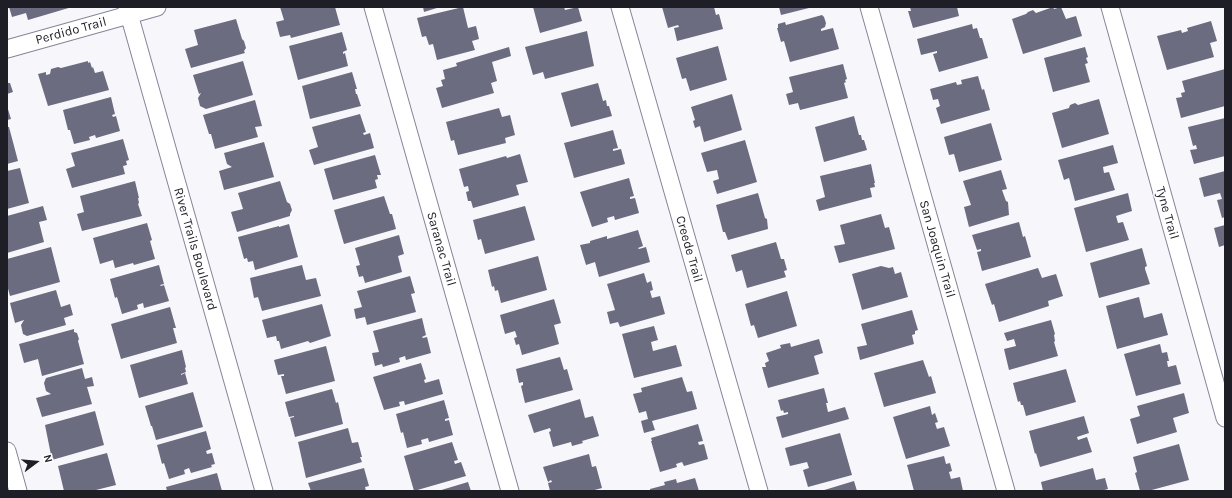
<!DOCTYPE html>
<style>
body{margin:0}
#map{position:relative;width:1232px;height:498px;overflow:hidden;background:#f7f7fb;font-family:Karla,sans-serif}
canvas{display:block}
.frame{position:absolute;inset:0;border:8px solid #1e1e27;pointer-events:none}
.north{position:absolute;left:16px;top:442px;width:40px;height:40px;-webkit-text-stroke:3px #fff;paint-order:stroke;rotate:74deg;font-size:11px;font-weight:700;line-height:16px;text-align:center;color:#1e1e27}
.north::after{content:'';display:block;margin:auto;width:14px;height:18px;background:#1e1e27;clip-path:polygon(50% 0,100% 100%,50% 72%,0 100%)}
</style>
<div id="map">
<canvas width="1232" height="498"></canvas>
<div class="frame"></div>
<div class="north">N</div>
</div>
<script>
const g = document.querySelector('canvas').getContext('2d');
g.lineJoin = 'round';
function paint(path, color) { g.fillStyle = color; g.fill(path, 'evenodd'); }
function trace(path, color, width, dash) { g.strokeStyle = color; g.lineWidth = width; g.lineCap = dash ? 'butt' : 'round'; g.setLineDash(dash || []); g.stroke(path); }
function write(font, color, halo, rows, align = 'center') {
  g.font = font + ' Karla,sans-serif'; g.lineWidth = 3; g.setLineDash([]); g.textBaseline = 'middle'; g.strokeStyle = halo; g.fillStyle = color; for (const [text, x, y, turn = 0] of rows) {
    g.save(); g.translate(x, y); g.rotate((+turn || 0) * Math.PI / 180); g.textAlign = isNaN(turn) ? turn : align; if (halo) g.strokeText(text, 0, 0); g.fillText(text, 0, 0); g.restore();
  }
}
paint(new Path2D(`
 M9,7H72L28,20L26,13L12,17Z
 M280,7H335L340,25L291,38L290,35L280,37L276,22L284,20Z
 M423,7H440L424,12Z
 M463,7L468,28L476,26L479,39L472,41L475,50L437,60L433,44L429,45L426,36L422,37L417,18Z
 M533,7H564L565,10L578,7L582,21L540,33Z
 M662,7H714L716,15L719,14L723,29L677,41L674,28L679,27L678,25L668,28Z
 M779,7H809V8L781,15Z
 M910,7H957L959,16L913,28L908,11H911Z
 M1053,7L1054,9L1061,7L1066,19L1076,16L1082,36L1023,54L1012,19L1026,14L1028,12L1033,10L1036,13Z
 M822,15L824,17L826,23L825,27L821,29V31L833,28L839,49L790,62L784,41L781,42L777,28H778V24L785,22L786,25Z
 M236,19L242,39L244,41L246,48L244,51L245,53L191,68L185,49L198,45L194,30Z
 M1211,21L1217,41L1210,43L1214,57L1167,70L1157,36L1181,30L1182,33L1188,31L1187,28Z
 M972,24L973,29L977,28L980,38H982L988,58L939,72L933,54L937,53V51L921,55L917,39Z
 M587,31L594,66L545,79L543,72L533,75L525,47Z
 M342,32L347,50L343,52V54L345,53L348,66L298,80L289,46Z
 M718,46L727,80L690,91L686,78L682,79L676,58Z
 M509,47L511,56L492,62L497,81L491,83L494,93L442,108L436,88L443,86L441,80L445,79L443,70L457,66L456,63Z
 M1085,47L1088,57L1086,58L1088,63L1085,64L1090,82L1053,92L1044,58Z
 M88,61V63L90,62L92,68L93,67L95,73L103,71L109,90L48,106L38,74L46,72V75L50,74L51,69L58,67L61,68Z
 M243,61L253,95L206,109L200,106L198,98L201,93L199,94L193,75Z
 M843,64L847,79L845,80L846,82L844,83L848,98L800,110L798,103L789,105L786,94L793,92L789,77Z
 M1225,69V106L1181,118L1176,98L1182,97L1181,93L1185,92L1182,81Z
 M352,72L357,89H355L356,94H357L361,106L310,119L302,86Z
 M978,76L982,90L984,89L990,110L941,124L936,108L940,106L938,99L933,100L930,89L956,82L957,85L962,84L961,80Z
 M7,83H10L13,92L7,94Z
 M598,83L603,101L606,100L607,106H609L612,116L571,127L561,93Z
 M732,94L742,130L704,142L700,126L695,128L693,121L695,120L691,107Z
 M111,97L115,114L112,115L113,117L116,116L120,131L96,138L95,135L89,137L90,140L74,144L70,130H68L63,110Z
 M1099,99L1109,134L1062,148L1052,113L1069,108L1070,105L1075,103L1078,105Z
 M255,100L262,126L255,127L258,137L215,149L211,134H209L203,115Z
 M7,106L11,119L7,120Z
 M499,108L502,117L510,115L515,135L505,138L506,143L458,155L454,140L451,141L446,122Z
 M360,114L366,132L363,133L364,135L370,133L374,148L314,165L309,150L318,147L312,127Z
 M854,116L859,135H861L862,140H864L867,150L824,162L815,127Z
 M1225,118V156L1194,164L1190,150L1197,149L1196,145L1193,146L1188,127Z
 M991,123L1002,160L959,172L954,154L949,155L944,137Z
 M7,127H9L18,161L7,164Z
 M613,130L618,148L613,149V151L621,149L625,164L574,178L564,143Z
 M123,139L129,160L126,161L127,165L123,166L125,174L72,188L66,169L75,166L71,153Z
 M745,140L757,182L717,194L713,181L719,179L717,170L707,172L701,153Z
 M264,142L274,177L224,190L219,171L232,167L227,164L224,153Z
 M1113,145L1118,163L1103,167L1104,173L1109,172L1115,190L1075,201L1069,178L1064,180L1058,160Z
 M520,154L528,182L516,185L519,195L473,208L471,201H468L466,192L469,191L468,186L464,187L459,169L506,156L507,158Z
 M375,155L381,175H377L378,179L375,180L377,188L333,200L324,169Z
 M871,164L875,183H874L875,187L870,188L872,197L819,211L816,200L825,197L820,176Z
 M20,168L29,203L7,209V171Z
 M1001,170L1007,189L1002,190L1006,201L1008,202L1009,215L969,227L964,207L971,205L963,181Z
 M1225,171V217L1222,218L1217,200L1222,199L1220,193L1204,197L1199,178Z
 M629,178L634,196L630,197V199L635,198L639,213L615,220L614,216L607,218L608,222L592,227L580,192Z
 M135,181L139,198H138L139,203L138,204L142,216L82,231L77,214L84,212L80,196Z
 M280,181L287,202L290,204L292,210L290,214V216L237,232L231,212L243,209L238,193Z
 M758,193L765,218L767,219L768,229L728,240L725,232H723L716,205Z
 M1128,193L1132,211L1116,216L1118,223L1123,222L1129,240L1086,252L1074,208Z
 M384,196L390,214H392L396,229L344,244L334,210Z
 M43,206L47,220L39,222L44,242L7,253V216Z
 M525,206L535,240L485,254L481,239L478,240L473,220Z
 M881,214L885,228L889,227L895,249L839,263L834,246L845,244L840,225Z
 M1019,222L1023,237L1025,236L1031,257L982,271L977,252L981,251V249L977,250L972,235Z
 M147,223L152,240L150,241L155,259L134,265L133,263L115,268L113,260L100,264L93,238Z
 M289,224L298,257L255,270L253,261L248,262L247,258L244,259L238,237L279,226V227Z
 M1225,225V245L1219,247L1214,228Z
 M638,230L643,246L638,248L639,249L646,247L650,262L599,277L595,262L586,265L580,245L590,243V241L607,236V239Z
 M399,235L404,254L398,256L402,272L365,283L363,276L359,277L356,266L360,265L355,248Z
 M776,242L781,259H784L787,270L784,271L786,277L747,288L742,270L736,272L731,255Z
 M51,247L60,282L10,296L7,285V259Z
 M1142,248L1147,266L1145,267V269L1150,284L1099,298L1090,263Z
 M538,256L547,290L501,303L498,290L495,291L494,286L492,287L488,270Z
 M159,265L164,284L160,285L161,286L164,285L169,301L144,308L143,303L137,305L138,309L122,314L117,297L115,298L110,279Z
 M302,265L306,280L316,278L321,296L262,311L258,297L254,298L250,278Z
 M881,266L889,268L893,267L895,274L901,272L908,297L862,310L852,274Z
 M1038,268L1042,278L1056,274L1063,296L1048,301L1049,306L999,322L994,304L992,305L985,284Z
 M644,273L647,283L651,281L653,290L650,291L652,298L660,296L665,314L620,327L618,322L610,324L607,312L615,310L607,284Z
 M410,276L415,293L411,294L416,312L367,325L365,317L356,319L354,309L362,307L357,291Z
 M56,290L61,307L70,304L73,315L64,318L66,325L27,336L23,334L21,325L24,320L15,323L10,303Z
 M787,291L797,326L758,338L754,325L751,326L745,304Z
 M1139,297L1144,318L1162,313L1168,335L1117,349L1106,306Z
 M554,299L561,323L554,325L559,344L522,355L519,344L516,345L514,338L517,337L515,331L505,334L500,315Z
 M322,304L331,336L310,343L308,341L281,349L279,341H277L276,336L267,338L262,320Z
 M170,307L176,328H173L177,343L121,359L111,324Z
 M912,310L918,330L915,331V334L912,335L914,344L860,360L857,347L867,345L861,324Z
 M422,318L426,335L422,337L423,338L427,337L431,353L406,360L405,356L399,358L400,362L383,367L382,364L375,366L372,353L379,352L373,331Z
 M1051,320L1055,334L1054,335L1055,341L1054,342L1058,356L1009,370L1004,349L1016,346L1014,339L1007,341L1004,333Z
 M654,326L658,340L651,342L653,351L676,345L682,366L634,378L622,334Z
 M74,329V332L77,333L79,339L78,341L84,364L42,376L38,359L24,363L19,344Z
 M819,339L823,353L814,356L819,374L768,388L762,367H766L765,363L769,361L766,353L781,348L780,345L790,343L791,347Z
 M1160,344L1162,353L1167,352L1169,361H1167L1168,367L1176,365L1181,384L1136,396L1124,354Z
 M326,346L335,381L286,394L281,376H284V374L278,375L274,360Z
 M182,350L186,367L185,368L186,372L181,374V375L185,373L188,384L139,398L130,365Z
 M560,357L564,370L567,369L573,390L525,403L521,386L523,385V382L519,383L516,369Z
 M923,360L929,377L931,376L936,393L884,407L874,373Z
 M421,363L426,379L424,380L425,383L439,379L443,394L405,405L404,401L399,402L400,406L384,410L373,377Z
 M82,368L85,379L92,377L94,386L87,387L92,404L42,417L36,398L51,394L46,391L44,383L46,378Z
 M1066,369L1076,402L1026,416L1023,405H1021L1020,401L1018,402L1013,383Z
 M682,377L687,392L692,391L697,409L652,421L655,430L644,433L641,421L648,419L646,411L639,413L633,394L642,392L641,388Z
 M824,388L828,403H826L828,412L845,407L849,419L782,438L776,417L788,414V412L784,413L783,410L781,411L778,400Z
 M332,389L336,403L338,402L343,424L295,437L290,418L294,417V416L289,417L285,402Z
 M193,392L203,427L156,440L152,426H151L145,406Z
 M1184,393L1189,413L1173,418L1177,432L1137,444L1130,419L1140,416L1137,406Z
 M580,399L585,418L593,416L599,436L582,441L583,443L572,446L571,442L553,447L549,432L551,431L550,428L534,433L528,415Z
 M444,400L449,418L445,419V421L449,420L453,435L429,442L428,438L421,440L422,444L407,448L403,432L401,433L396,414Z
 M930,406L932,415L935,413L938,422L935,423L937,429L944,427L950,446L906,459L893,417Z
 M95,411L104,445L52,460L45,425Z
 M1084,416L1089,433L1077,437L1078,440L1087,437L1092,452L1040,467L1036,453L1035,454L1029,431Z
 M698,424L703,441L698,442L699,445L704,444L708,459L684,466L682,462L676,464L677,467L660,472L651,441H652L651,438Z
 M348,428L352,443L358,442L362,457H360L362,462L306,478L298,442Z
 M206,431L211,449L206,451L207,454L212,453L215,464L211,465L212,467L191,473L189,468L184,470L185,474L169,479L164,463L162,464L157,445Z
 M840,433L852,475L808,487L803,470L809,468L807,462L790,466L785,448Z
 M452,442L458,460L454,461L455,464L461,462L466,476L414,491L404,456Z
 M1179,444L1189,480L1148,491H1140L1135,473L1137,472L1133,457Z
 M107,453L116,485L92,491H64L58,466Z
 M589,454L592,467L596,466L602,488L591,491H550L548,483L552,482L551,480L548,482L543,467Z
 M944,456L946,464L950,463L952,471L949,472L951,479L960,477L963,491H914L907,465Z
 M364,468L369,486L365,487L366,491H311L308,483Z
 M1093,468L1096,480L1105,478L1108,489L1101,491H1043L1041,482Z
 M217,473L222,491H167L166,487Z
 M695,478L699,491H650V489L665,485L664,482L676,479L677,483Z
 M854,481L857,491H821Z
 M468,482L471,491H438Z`), '#6b6c80');
const minor = new Path2D(`
 M127,7L264,491
 M373,7L510,491
 M620,7L759,491
 M869,7L1006,491
 M1110,7L1225,418
 M7,49L157,7
 M7,451L18,491`);
trace(minor, '#85859a', 19);
trace(minor, '#fff', 17);
write('13px', '#1e1e27', '#fff', [
 ["Perdido Trail",71,31,-15],
 ["Tyne Trail",1167,213,74],
 ["River Trails Boulevard",195,249,74],
 ["Saranac Trail",441,249,74],
 ["Creede Trail",689,249,74],
 ["San Joaquin Trail",937,249,74]
]);
</script>
